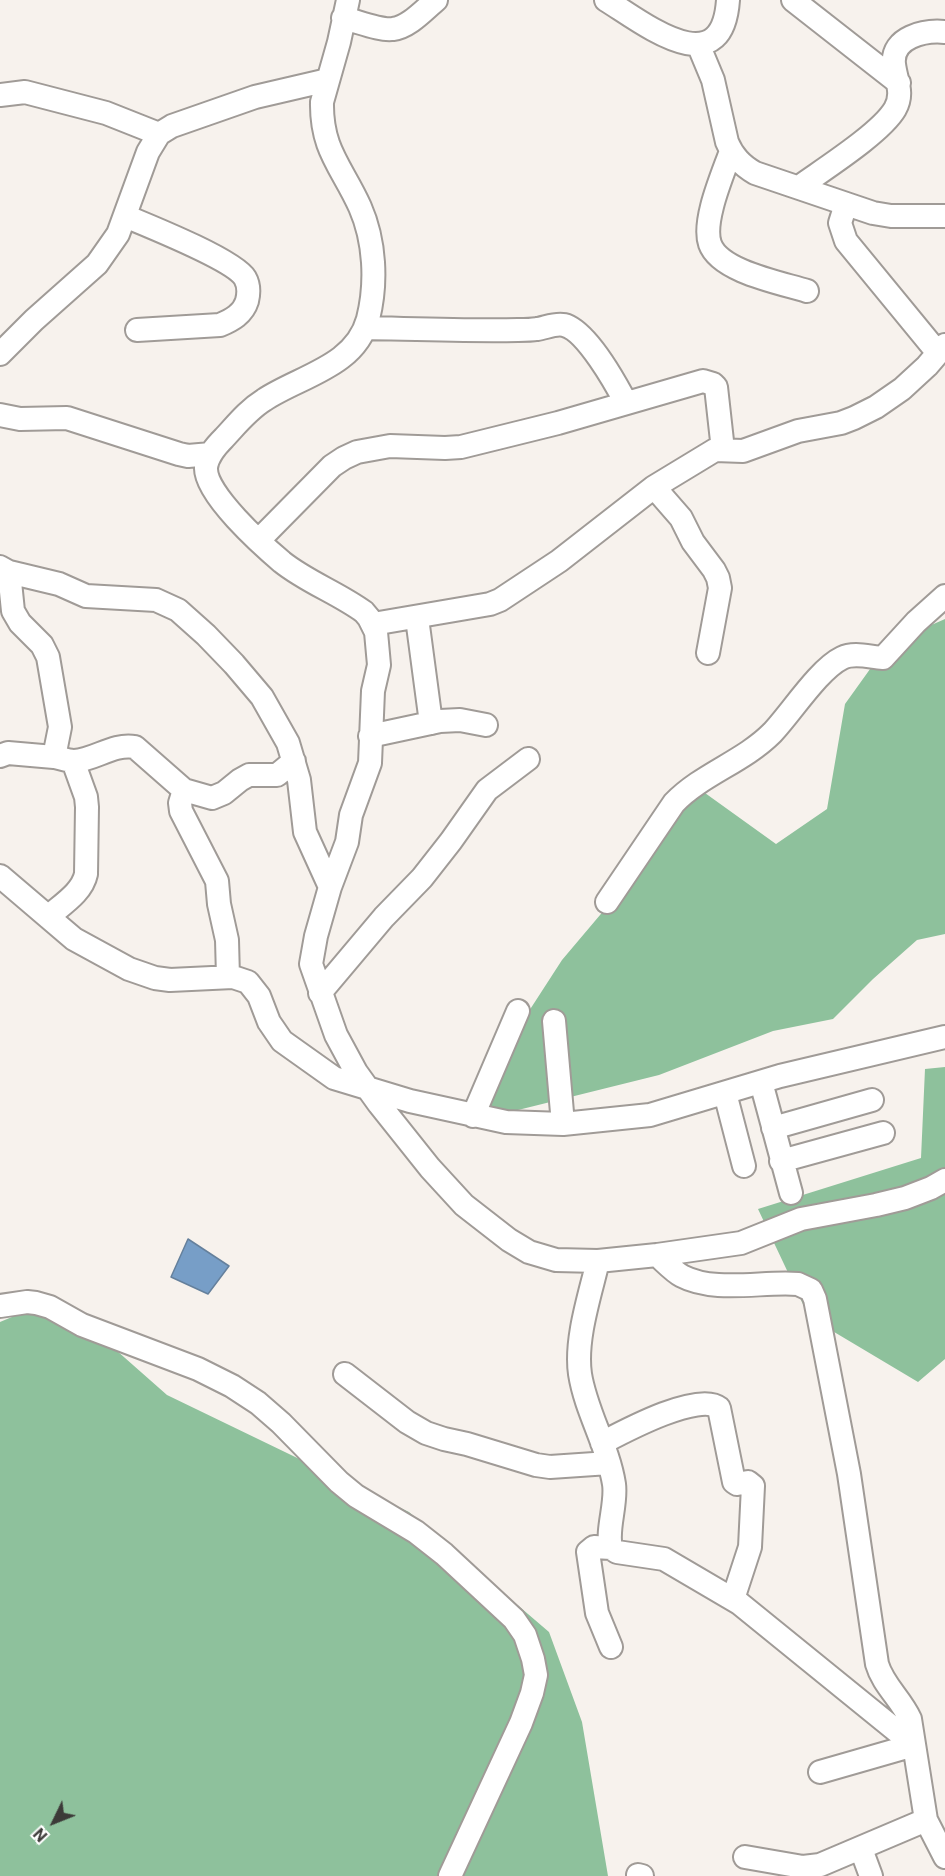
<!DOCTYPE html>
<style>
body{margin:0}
#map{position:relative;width:945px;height:1876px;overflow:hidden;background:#f7f2ed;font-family:Roboto,sans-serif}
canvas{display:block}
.north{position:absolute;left:24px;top:1792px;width:60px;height:60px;-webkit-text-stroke:4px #fff;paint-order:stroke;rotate:227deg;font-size:16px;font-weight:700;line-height:24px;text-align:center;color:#3c3a38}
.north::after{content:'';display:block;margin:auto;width:21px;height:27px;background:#3c3a38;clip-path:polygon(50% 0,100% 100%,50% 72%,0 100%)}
</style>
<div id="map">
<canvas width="945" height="1876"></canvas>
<div class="north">N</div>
</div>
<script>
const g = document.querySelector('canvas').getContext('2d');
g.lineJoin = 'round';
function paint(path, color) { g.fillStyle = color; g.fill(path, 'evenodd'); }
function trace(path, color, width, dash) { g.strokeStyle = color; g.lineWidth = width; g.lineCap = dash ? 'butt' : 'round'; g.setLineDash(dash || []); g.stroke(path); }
paint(new Path2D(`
 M945,619V934L917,940L873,979L833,1019L773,1031L659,1075L514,1111L475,1105L518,1028L562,960L611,902L671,817L705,793L776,844L827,809L845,704L888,644Z
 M945,1067V1359L918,1382L809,1317L758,1209L921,1158L925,1069Z
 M57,1298L167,1395L409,1512L549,1632L582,1722L608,1876H0V1322Z`), '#8ec19c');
const water = new Path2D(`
 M188,1239L229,1266L208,1294L171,1277Z`);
paint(water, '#779ec7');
trace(water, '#65809c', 1.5);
const minor = new Path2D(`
 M348,0L339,42L322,102C321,150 342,167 360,207C375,241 377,283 368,319C355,367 300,376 264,400C248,410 237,424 224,438C216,446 207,456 206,468C205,494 262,545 282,562C307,582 338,593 364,612L369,618L376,632L379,665L373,691L370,763L351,815L347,842L330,887L316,936L311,964L336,1035L356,1072L379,1104L430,1168L464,1205L509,1240L529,1252L556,1260L598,1261L657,1255L741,1243L801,1219L876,1205L905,1198L931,1188L945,1180
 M606,0C642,22 722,87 728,0
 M793,0L899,83
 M343,18C357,21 380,31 393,29C409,27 424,10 436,0
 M698,44L713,80L727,142C733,156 741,165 755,173L873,213L891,216H945
 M0,95L25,92L106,113L159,134
 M731,151C723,174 702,221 710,244C720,272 782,283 807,291
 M799,187C824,169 881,133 895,109C904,93 896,81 894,64C891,37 925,30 945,32
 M846,204L840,223L846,241L938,353
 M125,216C149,226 234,260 245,278C249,285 249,293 247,301C243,314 232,320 220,325L137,330
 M365,328C416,329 467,331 518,330C524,330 531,330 537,329C545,328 555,323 564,325C586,330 616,384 626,403
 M0,354L34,320L97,264L118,234L148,152L159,134L172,126L255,97L328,80
 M0,415L20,419L67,418L179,454L188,456L211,454
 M654,487L681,518L693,542L714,570L718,578L720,588L708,653
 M259,540L332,466L344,458L357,452L390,446L445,448L461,447L558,423L703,381L713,384L716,387L723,450
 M0,567L9,572L59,584L86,596L156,600L178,610L206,635L234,664L262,697L288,743L299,780L305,832L330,887
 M9,572L13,611L20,623L42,645L48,657L60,727L54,757C60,758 68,761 74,761C95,760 113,743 135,747L184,790L212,798L224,793L240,780L249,775H277L294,761
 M417,618L431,723
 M373,624L490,604L500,600L559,561L654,487L715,450L743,451L798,431L841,423L854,418L876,407L902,389L927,366L945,345
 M370,736L440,721L460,720L486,725
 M0,756L8,753L54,757
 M184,790L180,803L181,811L217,881L219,904L227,940L228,977
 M0,876L74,939L129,969L155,978L170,980L233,977L248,982L259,996L269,1022L282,1041L334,1078L410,1101L506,1122L563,1124L650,1115L780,1076L945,1037
 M607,902L674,803C702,774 743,762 772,733C791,713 819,669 842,658C854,652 869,657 883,658L916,622L945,596
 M48,917C61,905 82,893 86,874L87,807L86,797L73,761
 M320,993L384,917L422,878L451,841L487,790L528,759
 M554,1021L563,1124
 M761,1082L791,1193
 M725,1093L744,1166
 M473,1116L518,1011
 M773,1128L872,1100
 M781,1161L883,1133
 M657,1255C665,1262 673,1271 682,1276C714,1293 763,1281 798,1284L811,1290L815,1299L849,1474L877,1664C883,1685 901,1699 910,1719L926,1820L945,1857
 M598,1261C590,1295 575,1339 580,1374C586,1412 608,1446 614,1484C617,1504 606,1530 611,1548L617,1552L664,1559L739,1603L914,1745
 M0,1306L27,1302L36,1303L50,1307L82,1325L198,1369L232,1386L258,1403L281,1423L339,1482L356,1496L416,1532L444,1554L514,1619L525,1635L533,1659L536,1675L532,1693L521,1723L450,1876
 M345,1374L407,1422L426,1433L444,1439L467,1444L536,1465L550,1467L609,1463
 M602,1443C623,1432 699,1391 719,1408L734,1482L737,1484L748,1482L753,1486L750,1547L733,1599
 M611,1647L597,1613L588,1552L594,1547L611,1548
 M820,1772L914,1745
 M861,1849L871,1876
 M745,1857L803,1867L820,1865L926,1820
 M638,1875L642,1876`);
trace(minor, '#a09b97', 26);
trace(minor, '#fff', 22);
</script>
